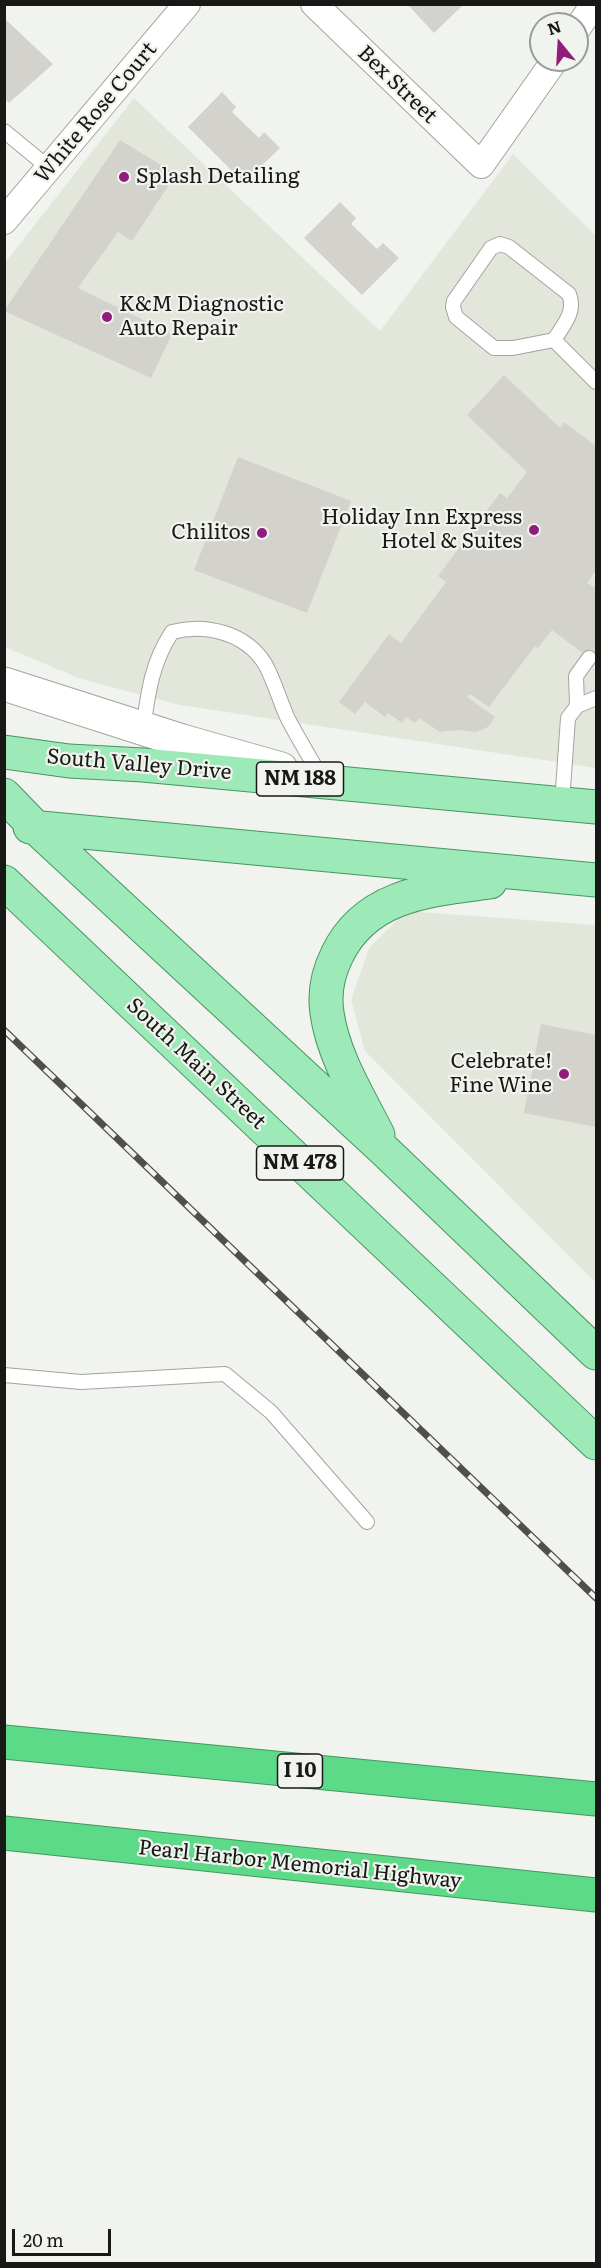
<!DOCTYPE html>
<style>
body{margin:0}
#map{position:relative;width:601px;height:2268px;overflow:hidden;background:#f1f3ee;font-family:Literata,serif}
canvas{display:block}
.frame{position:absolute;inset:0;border:6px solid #181917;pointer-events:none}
.north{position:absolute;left:529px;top:12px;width:60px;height:60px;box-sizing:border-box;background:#f1f3ee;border:2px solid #9a9c98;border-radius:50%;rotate:342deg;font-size:16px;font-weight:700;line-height:24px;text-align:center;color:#181917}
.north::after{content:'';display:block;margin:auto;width:21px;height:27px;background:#901c7c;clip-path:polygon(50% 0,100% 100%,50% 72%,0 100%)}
.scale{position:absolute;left:12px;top:2229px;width:99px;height:27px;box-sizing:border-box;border:3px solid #181917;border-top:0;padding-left:8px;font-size:18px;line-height:21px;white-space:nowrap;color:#181917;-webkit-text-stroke:4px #f1f3ee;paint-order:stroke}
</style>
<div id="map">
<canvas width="601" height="2268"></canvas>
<div class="frame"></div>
<div class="north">N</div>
<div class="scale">20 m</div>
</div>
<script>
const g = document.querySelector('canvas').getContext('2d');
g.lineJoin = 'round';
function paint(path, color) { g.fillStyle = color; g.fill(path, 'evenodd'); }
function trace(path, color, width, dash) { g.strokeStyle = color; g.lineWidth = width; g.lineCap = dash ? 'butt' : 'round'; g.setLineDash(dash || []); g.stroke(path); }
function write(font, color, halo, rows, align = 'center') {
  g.font = font + ' Literata,serif'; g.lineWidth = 4.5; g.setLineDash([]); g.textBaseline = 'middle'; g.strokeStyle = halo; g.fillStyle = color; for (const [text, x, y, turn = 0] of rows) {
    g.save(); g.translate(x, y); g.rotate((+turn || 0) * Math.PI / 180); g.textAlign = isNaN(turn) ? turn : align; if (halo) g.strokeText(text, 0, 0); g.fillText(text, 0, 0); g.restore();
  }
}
paint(new Path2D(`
 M134,98L380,331L513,154L596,236V768L180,705L81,679L5,647L4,264Z
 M406,911L596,925V1283L365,1051L351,1000L369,948Z`), '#e3e7db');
paint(new Path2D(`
 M407,4H464L434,33Z
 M4,18L53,64L9,103L4,98Z
 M222,92L236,107L232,112L259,138L264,132L280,148L244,183L188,127Z
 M120,140L176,174L132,241L118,232L78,288L172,334L151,378L4,311Z
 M340,202L356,218L351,224L377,249L383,243L399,258L362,295L304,238Z
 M504,375L560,428L564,422L596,446V570L587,583L594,587L596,584V663L552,630L538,648L535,646L489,707L470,694L467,697L495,717L488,727L476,732L459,730L440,732L419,718L415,723L406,717L402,723L388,713L385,717L365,702L355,714L339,702L389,634L401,643L446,582L438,576L500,493L507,498L527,472L467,415Z
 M238,457L351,501L307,613L194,570Z
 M541,1024L596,1035V1127L524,1113Z`), '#d4d2cd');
const service = new Path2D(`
 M4,131L49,168
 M500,244L509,247L569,294C576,312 564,324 554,340L513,348H494L456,317L453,307L454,301L491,248Z
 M554,340L596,382
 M577,706L576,676L589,658
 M143,729C148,693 152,662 172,632C206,623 246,633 265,664C275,682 280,702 288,719C299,740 311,759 322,779
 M562,803L568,718L577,706L596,698
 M4,1375L81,1382L225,1374L271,1412L367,1522`);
const minor = new Path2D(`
 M314,4L481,165L555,60
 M577,29L594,4
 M4,221L187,4`);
const secondary = new Path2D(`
 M4,684L182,741L281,769`);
const primary = new Path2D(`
 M4,752L69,761L143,765L596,807
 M4,795L36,828L385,1151L596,1353
 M30,827L596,880
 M4,882L596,1443
 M378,1135C359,1097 333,1056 327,1013C324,993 328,973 337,955C366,894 430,890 490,882`);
const motorway = new Path2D(`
 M4,1742L596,1799
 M4,1833L596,1895`);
trace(service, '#a2a49f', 16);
trace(minor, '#a2a49f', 28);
trace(secondary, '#a2a49f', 35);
trace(primary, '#449660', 35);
trace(motorway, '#449660', 35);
trace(service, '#fff', 14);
trace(minor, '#fff', 26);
trace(secondary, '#fff', 33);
trace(primary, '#9de9b8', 33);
trace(motorway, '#5cda88', 33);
const rail = new Path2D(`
 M4,1030L596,1598`);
trace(rail, '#4f504e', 7);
trace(rail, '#f1f3ee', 4.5, [14]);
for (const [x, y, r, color] of [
 [124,177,6,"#901c7c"],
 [107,317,6,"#901c7c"],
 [534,530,6,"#901c7c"],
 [262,533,6,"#901c7c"],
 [564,1074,6,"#901c7c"]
]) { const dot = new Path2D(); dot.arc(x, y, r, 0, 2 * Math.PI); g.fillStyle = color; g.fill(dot); trace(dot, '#f1f3ee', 2); }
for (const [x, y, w] of [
 [300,779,87],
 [300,1163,87],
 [300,1771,45]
]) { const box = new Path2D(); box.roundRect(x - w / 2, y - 17, w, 34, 4.5); g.fillStyle = '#f1f3ee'; g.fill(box); trace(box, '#181917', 1.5); }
write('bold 20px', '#181917', null, [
 ["NM 188",300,779],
 ["NM 478",300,1163],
 ["I 10",300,1771]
]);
write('21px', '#181917', '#f1f3ee', [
 ["Bex Street",397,85,44],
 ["White Rose Court",96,113,-50],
 ["South Valley Drive",139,765,5],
 ["South Main Street",196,1064,43],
 ["Pearl Harbor Memorial Highway",300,1865,6]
]);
write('21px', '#181917', '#f1f3ee', [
 ["Splash Detailing",136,177,"left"],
 ["K&M Diagnostic",119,305,"left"],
 ["Auto Repair",119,329,"left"],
 ["Holiday Inn Express",522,518],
 ["Hotel & Suites",522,542],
 ["Chilitos",250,533],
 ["Celebrate!",552,1062],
 ["Fine Wine",552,1086]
], 'right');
</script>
